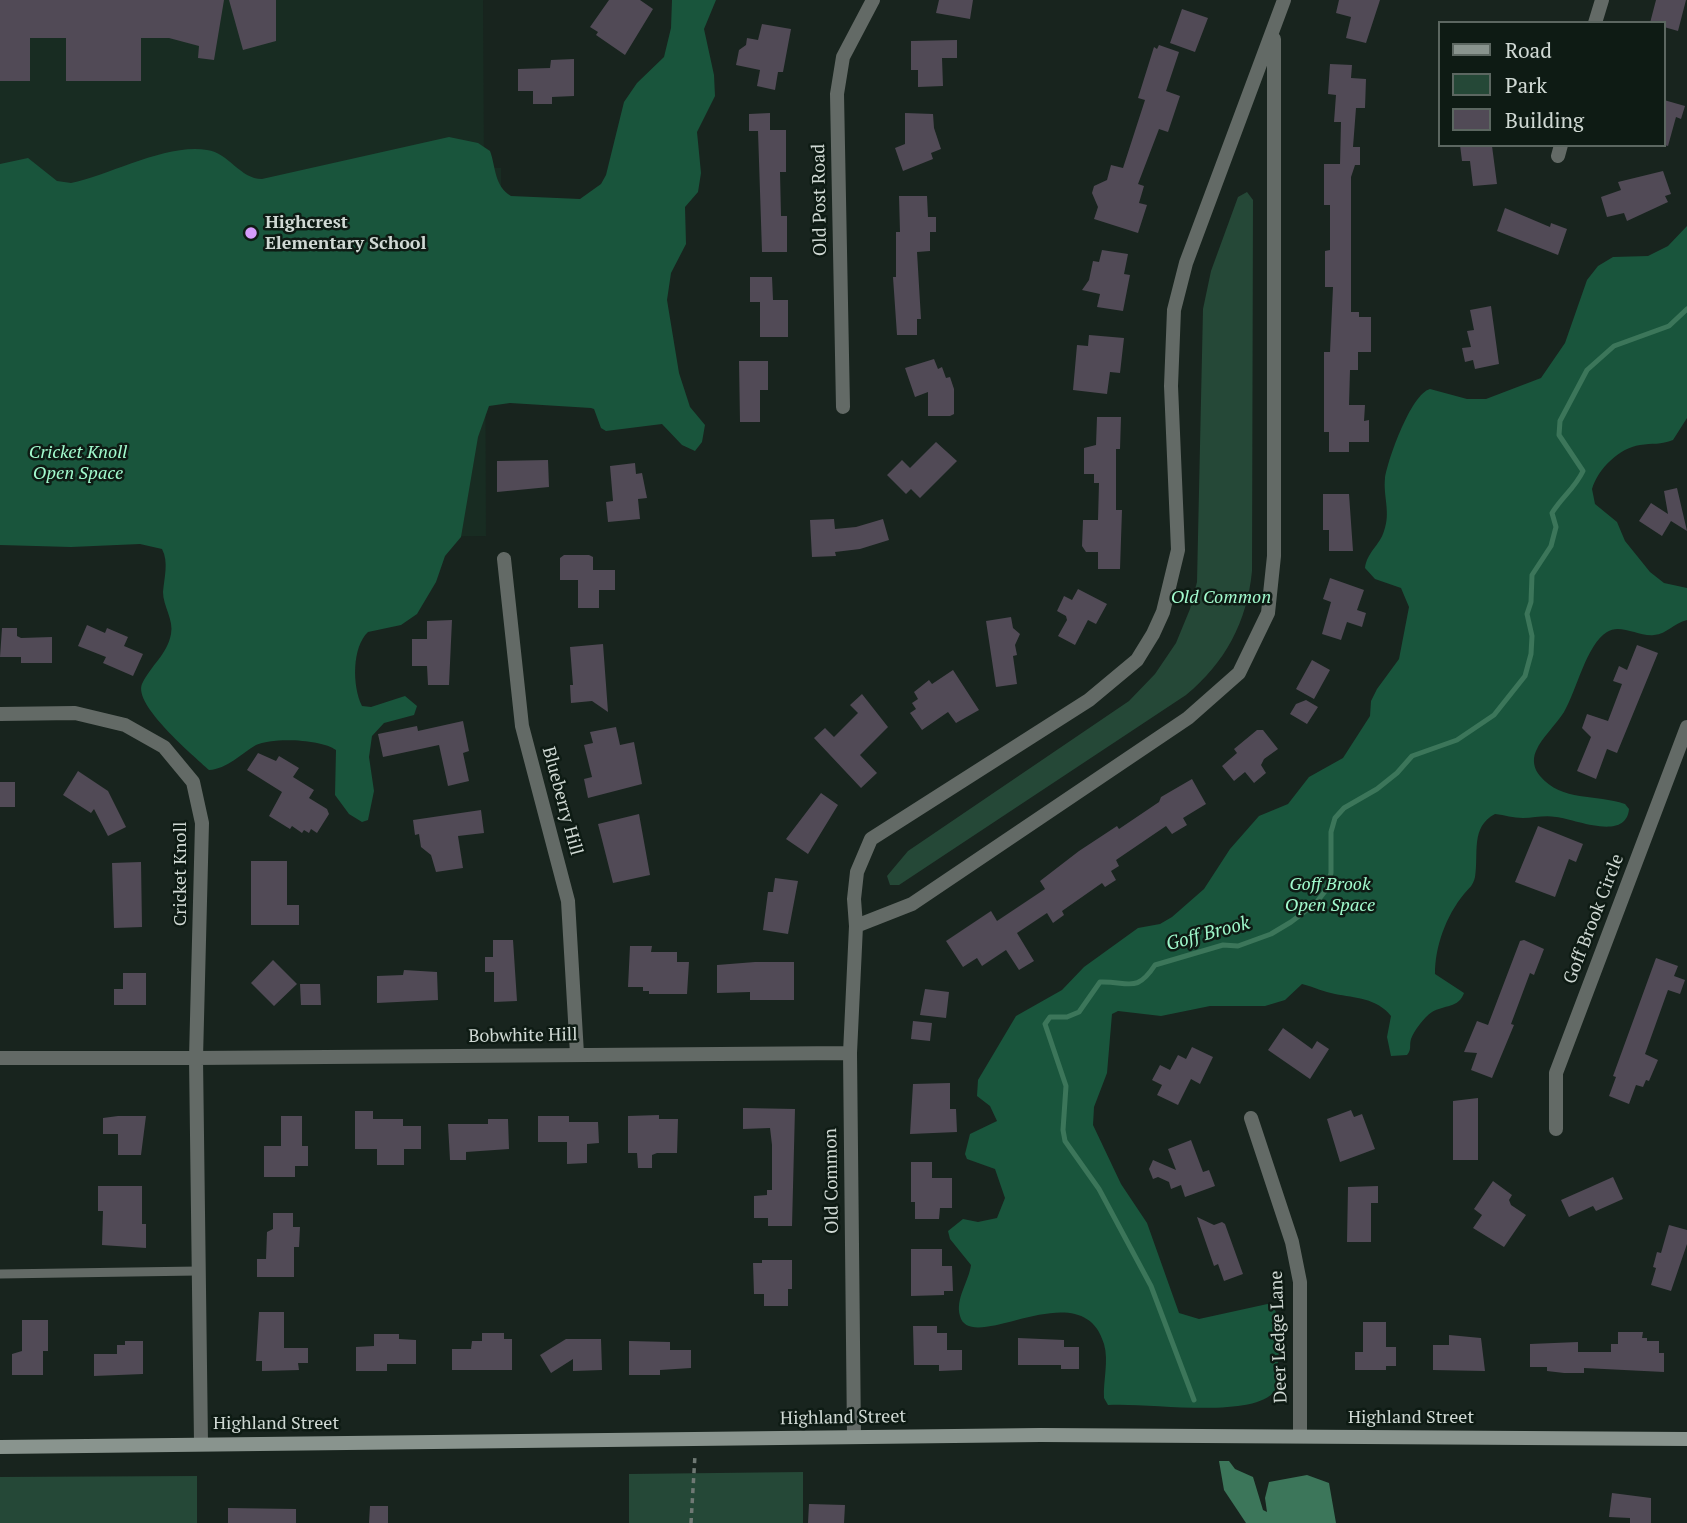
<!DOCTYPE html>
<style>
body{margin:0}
#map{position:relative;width:1687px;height:1523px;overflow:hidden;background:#18241e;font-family:"PT Serif",serif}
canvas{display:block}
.legend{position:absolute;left:1438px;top:21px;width:228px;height:126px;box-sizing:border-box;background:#0e1b14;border:2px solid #5c6761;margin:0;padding:9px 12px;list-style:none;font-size:21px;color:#d0d9d4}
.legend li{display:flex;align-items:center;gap:14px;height:35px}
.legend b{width:35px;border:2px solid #5c6761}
</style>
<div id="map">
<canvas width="1687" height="1523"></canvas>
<ul class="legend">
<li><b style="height:9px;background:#89948e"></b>Road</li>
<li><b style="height:19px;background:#254837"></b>Park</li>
<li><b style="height:19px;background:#514a56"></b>Building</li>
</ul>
</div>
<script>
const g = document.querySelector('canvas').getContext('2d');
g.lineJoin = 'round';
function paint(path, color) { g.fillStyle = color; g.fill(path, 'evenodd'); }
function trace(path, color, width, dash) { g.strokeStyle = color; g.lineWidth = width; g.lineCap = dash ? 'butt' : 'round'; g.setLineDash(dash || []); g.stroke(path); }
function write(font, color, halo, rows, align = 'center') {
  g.font = font + ' "PT Serif",serif'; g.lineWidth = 5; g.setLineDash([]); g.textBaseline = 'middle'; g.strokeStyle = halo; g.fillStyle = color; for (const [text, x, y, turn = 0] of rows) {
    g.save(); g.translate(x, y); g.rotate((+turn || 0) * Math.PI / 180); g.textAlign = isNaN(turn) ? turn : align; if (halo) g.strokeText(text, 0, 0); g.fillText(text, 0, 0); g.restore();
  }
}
paint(new Path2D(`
 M0,0H483L484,168H501V278L485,279L486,536L271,538L0,385Z`), '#182c22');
paint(new Path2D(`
 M1247,192L1253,200L1252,571C1247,622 1225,663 1186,695L899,885H890L887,876L908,851L1129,701L1155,674L1176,643L1190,609L1197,582L1203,309L1211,271L1238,197Z
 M803,1472V1523H629V1474Z
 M197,1476V1523H0V1477Z`), '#254837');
paint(new Path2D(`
 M672,0H716L704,29L714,75L715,96L697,132L701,173L698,192L685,207L686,244L671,273L667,300L679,373L690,407L705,425L702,442L695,451L682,445L662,424L606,431L601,428L594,409L591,408L510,403L489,406L478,437L461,537L445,556L436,582L417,614L401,625L368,632C352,647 352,686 362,706L371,707L405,696L417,706L414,715L384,723L372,736L369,757L374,791L368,820L362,822L349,814L335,795L336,750C322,739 272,737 256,745C241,754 227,769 209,770C193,755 133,705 142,684C151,665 167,655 171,634C174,620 163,606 163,592C164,578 169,562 162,549L140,544L71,547L0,545V164L28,158L57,181L71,183C110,175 167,143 207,150C229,153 240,179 262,179L449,137L478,143L490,151C496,167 494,186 511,196L580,199L601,184L606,175L624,102L637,83L664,57L671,28Z
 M1687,226V418L1673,440C1661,445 1652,443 1640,445C1619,448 1598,469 1592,489L1595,504L1617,522L1625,541L1650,572L1664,583L1687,588V620C1674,623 1667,634 1654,635C1639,637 1620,623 1607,632C1586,645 1577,690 1564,712C1556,725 1542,737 1536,751C1532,760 1534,769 1540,776C1562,802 1596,794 1625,804L1629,809C1626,842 1575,819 1556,817C1544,815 1534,818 1523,818C1513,818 1505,815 1495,814C1470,827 1479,854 1475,877C1473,886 1469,888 1464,894C1446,916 1435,946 1435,974L1464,993C1459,1008 1444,1005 1432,1012C1424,1017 1414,1031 1411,1039C1409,1046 1412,1049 1407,1055L1391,1056L1387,1037L1391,1016C1377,998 1355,998 1335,994C1324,992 1314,987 1302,984L1285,1000L1265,1006H1210L1161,1016L1118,1011L1112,1014L1107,1073L1094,1107L1093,1125L1121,1184L1147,1223L1179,1313L1199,1319L1272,1303C1285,1327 1277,1365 1275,1391C1252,1420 1148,1402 1108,1405L1104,1398C1103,1381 1109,1361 1104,1344C1082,1269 971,1357 960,1316C955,1299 969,1281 971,1265L950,1239L948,1231L963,1219L978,1222L997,1218L1005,1198L995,1169L967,1159L965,1154L970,1134L997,1121L990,1106L977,1096L978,1080L1016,1016L1062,990L1084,967L1138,928L1160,924L1172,917L1204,889L1230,849L1259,816L1288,804L1309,777L1343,758L1370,716L1371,701L1377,689L1399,659L1409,607L1401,588L1375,579L1365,568C1367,552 1380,545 1384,531C1391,512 1383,497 1385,478C1388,459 1411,394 1430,389L1467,399H1486L1541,378L1565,343L1587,280L1598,266L1613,257L1648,256L1668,246Z`), '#19553c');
paint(new Path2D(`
 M1219,1461H1229L1235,1469L1253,1477L1263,1510L1267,1512L1265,1498L1269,1482L1307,1475L1329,1483L1336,1523H1246L1224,1490Z`), '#3c765a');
trace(new Path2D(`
 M1194,1400L1151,1286L1099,1189L1065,1141L1063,1130L1066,1086L1045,1024L1050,1017H1067L1079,1012L1100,982C1129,981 1136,994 1155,965L1223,945L1238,946L1271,934L1291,922L1316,903L1326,890L1331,873V832L1335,818L1344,808L1377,789L1397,773L1412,756L1457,740L1494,715L1525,676L1531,654L1532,636L1527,614L1531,602L1532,575L1551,546L1556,527L1552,513C1562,497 1575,488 1583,471L1559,435L1560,421L1587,370L1614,346L1669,326L1687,309`), '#3c765a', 5);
paint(new Path2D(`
 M0,0H224L214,60L198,58L199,46L169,38H141V81H66V38H30V81H0Z
 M229,0H276V41L243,50Z
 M609,0H640L653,9L625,55L596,35L598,32L590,27Z
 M939,0H973L970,19L936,13Z
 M1339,0H1380L1366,43L1346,38L1351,17L1336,13Z
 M1656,0H1686L1678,31L1664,27V23H1650Z
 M1182,9L1208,18L1195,52L1170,43Z
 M762,24L791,29L783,72H778L775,90L757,86L760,70L736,65L739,50L746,45L747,38L758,40Z
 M957,40V58H942L943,86L918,87V70H911V41Z
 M1159,45L1179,52L1166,91L1180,96L1168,132L1159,129L1138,184L1144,186L1139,203L1147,205L1138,233L1094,219L1098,207L1092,193L1094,186L1107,180L1111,165L1123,168L1145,100L1138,98L1154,47L1157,49Z
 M574,59V96L552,97V104H533V91H518V69L550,68L551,60Z
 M1330,64L1352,65L1351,78L1366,79L1365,108H1356L1353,147H1360V165H1355L1351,177V312H1359V317H1371V352H1358V370H1350L1349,405H1365L1364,421L1369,420V442H1349V452H1329V432H1324V352H1330L1333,287H1325V251L1330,250V205H1324V164H1340L1341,122H1334L1336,95L1328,94Z
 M1664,100L1685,106L1681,119L1676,117L1668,146L1664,145Z
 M770,113V130H786V172H780L781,216H787V252H762L758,131H749V114Z
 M905,113L933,114L934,128L941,149L931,153L933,159L903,171L895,148L905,144Z
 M1460,145L1492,146L1497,184L1473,186L1470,161H1462Z
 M1663,171L1671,194L1665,196L1668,202L1627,221L1624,213L1607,217L1601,197L1621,190L1618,182Z
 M899,196H927L928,217H936V232H930V251L917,252L921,319H917V335H897L893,277H896V232H900Z
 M1505,208L1550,227L1551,223L1567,229L1558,255L1497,231Z
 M1102,250L1128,254L1124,274L1130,275L1123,311L1097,307L1100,294L1082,290L1089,280L1093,261L1099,262Z
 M750,277H772L773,300H788V337H760V302H750Z
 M1491,306L1499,364L1475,369L1473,360L1465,362L1462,348L1471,347L1467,331L1474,330L1470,310Z
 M1089,335L1124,338L1120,373L1110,372L1107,394L1073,390L1077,345L1088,346Z
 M934,359L938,369L942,367L946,378L950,377L954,389V414L950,416H928V392L915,397L905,368Z
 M739,361H768V390H760V422H740Z
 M1097,417H1121L1120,449H1116V510H1122L1120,569H1098V552H1086L1082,546L1083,520H1098L1099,483H1094V474H1084V448L1096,445Z
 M936,442L957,461L920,498L911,489L906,494L887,475L902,460L910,468Z
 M548,460L549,487L497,492V461Z
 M635,463L636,474L642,473L647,498L638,499L640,519L608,522L606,502L613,501L610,466Z
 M1677,488L1687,531L1671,521L1662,536L1639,521L1651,503L1668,514L1664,491Z
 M1323,494H1349L1353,551H1329V530H1323Z
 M834,519L835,529L856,527L883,519L889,540L860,549L835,552L836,556L812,557L810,520Z
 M564,555H589L593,557V570H615V590H599V608H578V580H560V558Z
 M1330,578L1364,590L1357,610L1366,613L1362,627L1347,622L1341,640L1322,634L1331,602L1323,599Z
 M1078,589L1107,604L1096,624L1088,620L1075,645L1058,636L1067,620L1066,616L1057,611L1064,596L1072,600Z
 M1011,617L1013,628L1020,634L1015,645L1017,655L1013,656L1017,684L996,687L986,621Z
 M452,620L449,685H428L427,666H412V639H427V621Z
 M87,625L105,633L107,628L128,637L124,646L143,654L133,676L103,663L106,657L78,646Z
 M2,628H17V636L21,638L52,637V663H21V657H0Z
 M603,644L608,712L592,701L571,703L570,685H573L570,647Z
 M1637,645L1658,653L1617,753L1607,749L1596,779L1577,771L1591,737L1582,728L1587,714L1608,721L1622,684L1613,681L1619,666L1627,670Z
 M1312,660L1330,670L1314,699L1296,689Z
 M953,670L979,710L956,723L948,712L922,730L910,713L916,709L912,703L918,699L914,692L929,680L932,684Z
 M862,694L888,727L860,755L877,773L861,788L814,738L825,728L834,737L858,713L850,705Z
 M1306,700L1318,707L1307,724L1290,714L1296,704Z
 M463,721L469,751L463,753L469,781L448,786L439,745L383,757L378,734L417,726L418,731Z
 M616,727L620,745L634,742L642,784L588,798L584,779L592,777L584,745L593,743L590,732Z
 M1257,730H1263L1278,749L1264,759L1261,765L1266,773L1254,783L1245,772L1234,781L1222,766L1237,753L1234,749Z
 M258,753L276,761L279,756L299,768L293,777L314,790L309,798L327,809L329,814L317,833L311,829L309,833L304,830L302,833L292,826L290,829L269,816L282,792L247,770Z
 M78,771L108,791L126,827L108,836L94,809L91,813L63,795Z
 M1192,779L1206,804L1183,818L1187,825L1172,834L1166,826L1116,860L1119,866L1111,871L1116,880L1105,887L1102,883L1062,911L1064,915L1053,923L1047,913L1017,933L1034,961L1019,970L1006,950L982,966L977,958L963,967L946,941L991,911L997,921L1045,889L1040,881L1079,851L1117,826L1119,829L1159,802L1161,797Z
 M0,782H15V807H0Z
 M821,793L838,805L808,854L786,839Z
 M481,810L484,833L458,836L463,868L436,872L431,855L421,847L419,834L415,835L413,820Z
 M639,814L650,875L613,883L598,824Z
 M1538,826L1583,844L1576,862L1569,859L1555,897L1515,882Z
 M251,861H287V905H299V925H251Z
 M141,862L142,927L114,928L112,863Z
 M775,878L798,881L788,934L763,930L768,892H773Z
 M493,940H513L517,1001L494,1002V972H485V957H493Z
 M1524,940L1544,949L1534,975L1530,973L1511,1024L1514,1025L1492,1078L1471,1070L1477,1053L1464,1052L1477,1021L1488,1025L1520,941Z
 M630,946H652L651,952H677V962H689L687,994H649V991H643V987H628Z
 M1656,958L1678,966L1674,976L1685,980L1680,994L1668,990L1645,1054L1658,1060L1649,1081L1646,1080L1643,1087L1636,1085L1629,1104L1609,1096L1616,1077L1613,1076Z
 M273,960L297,984L274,1006L251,983Z
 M755,962H794V1000H750V992L717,993V965Z
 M404,970L437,972L438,1000L377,1003V976L403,975Z
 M123,973H146V1005H114V989H123Z
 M300,984H320L321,1005H301Z
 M925,989L949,992L946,1018L920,1015Z
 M913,1021L932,1023L930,1041L911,1039Z
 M1283,1028L1312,1049L1317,1041L1329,1049L1310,1079L1268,1050Z
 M1192,1047L1213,1057L1200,1084L1191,1079L1178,1105L1157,1095L1162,1085L1152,1080L1160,1065L1170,1070L1178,1055L1186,1059Z
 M950,1083V1109H956L957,1132L910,1134L913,1084Z
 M1478,1098V1160H1453V1101Z
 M743,1108L795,1109L792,1226H768V1218H754V1196L767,1195V1190H772V1145L770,1128L743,1129Z
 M1351,1110L1354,1117L1362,1114L1375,1149L1340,1162L1327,1119Z
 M355,1111H373V1119H403V1126H421V1149H404V1165H377V1149H355Z
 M659,1115V1119H678L677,1153H657L652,1155V1168H638L637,1153H628V1116Z
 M118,1116H146L141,1155H118V1134H103V1118Z
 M281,1116H302V1146H308V1166H295V1177H264V1146H281Z
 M538,1116H569V1122H598L599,1143L587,1144V1163L567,1164V1142H538Z
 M488,1119H508L509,1149L466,1152V1160H450L448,1124H488Z
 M1191,1140L1203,1172L1209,1170L1215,1186L1185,1197L1181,1185L1171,1189L1169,1182L1158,1177L1153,1179L1149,1169L1153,1160L1176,1170L1168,1149Z
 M911,1162H932V1178H952V1208H940L939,1219H915V1202H911Z
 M1613,1177L1623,1199L1596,1211L1593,1206L1569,1217L1561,1200Z
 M1493,1181L1512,1195L1509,1200L1511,1205L1526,1215L1504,1247L1473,1228L1482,1215L1474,1209Z
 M98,1186H142V1224H146V1248L102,1245L103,1211H98Z
 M1378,1186V1203H1371V1242H1347L1348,1187Z
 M273,1213H293V1227H300L299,1247H294V1277H257V1259H266L267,1232L273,1229Z
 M1197,1217L1214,1225L1222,1222L1225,1224L1243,1274L1224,1281L1218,1264L1214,1266Z
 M1669,1225L1687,1230V1244L1671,1291L1651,1285L1656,1268L1653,1267L1657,1252L1661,1253Z
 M911,1249H942V1266H952L953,1291H944V1295L911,1296Z
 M762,1260H792V1289H788V1306H764V1294H754L753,1263H762Z
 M259,1312H284V1348H308V1363H298L299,1370L262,1371V1361H256Z
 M22,1320H48V1351H43V1375H12V1354L22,1351Z
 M1363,1322H1386V1347H1396V1366H1386V1370H1355V1352H1363Z
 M913,1326H937V1333H947V1350H962V1370L939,1371V1365H914Z
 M1618,1332H1643L1642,1338H1647V1341H1659V1353H1664V1372L1584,1368V1373H1564L1547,1371V1367H1530V1344L1578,1342V1352H1611V1344H1618Z
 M482,1333H504V1339H512V1370H452V1349H471L472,1341H482Z
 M374,1334H399V1339L416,1340V1364H387V1371H356V1347L374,1346Z
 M1449,1335L1481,1338L1485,1371L1433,1370V1345H1449Z
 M1018,1338L1064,1340V1347H1079V1369H1061V1365H1018Z
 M566,1339H601L602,1370L573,1371V1359L551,1373L540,1355Z
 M125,1341H143V1374L94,1376V1354H117V1345H125Z
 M629,1341L670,1342V1350H691V1368L660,1370V1375H629Z
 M1612,1493L1651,1498V1523H1630V1518L1609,1517Z
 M809,1504L845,1505L844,1523H808Z
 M370,1506H388V1523H369Z
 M228,1508L296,1509V1523H228Z`), '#514a56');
trace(new Path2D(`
 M691,1523L695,1455`), '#6f7974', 3.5, [5, 5]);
trace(new Path2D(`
 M0,1274L198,1271`), '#636a66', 9);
trace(new Path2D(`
 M1595,23L1602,0
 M1558,156L1561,145
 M843,407L837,94L843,57L873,0
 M504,559L522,726L568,901L577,1054
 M0,714L75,713L125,725L164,747L193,782L202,823L196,1058H0
 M856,926L912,904L1188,718L1239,673L1268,613L1274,556V39
 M1251,1118L1292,1242L1300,1282V1436
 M1556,1129V1073L1687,727
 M854,1437L850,1053L856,926L854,899L857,872L871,839L1089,700L1137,660L1153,634L1163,612L1178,550L1171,386L1174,310L1186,263L1284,0
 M201,1443L196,1058L850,1053`), '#636a66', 14);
trace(new Path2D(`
 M0,1447L1041,1435L1687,1439`), '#89948e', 14);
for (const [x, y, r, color] of [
 [251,233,7,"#d59cfb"]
]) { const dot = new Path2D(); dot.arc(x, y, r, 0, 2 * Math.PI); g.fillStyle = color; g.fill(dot); trace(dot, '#0e1b14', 2.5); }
write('18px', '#d0d9d4', '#0e1b14', [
 ["Old Post Road",820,200,-91],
 ["Blueberry Hill",562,801,75],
 ["Cricket Knoll",181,874,-90],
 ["Goff Brook Circle",1594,919,-69],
 ["Bobwhite Hill",523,1036,-1],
 ["Old Common",832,1181,-91],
 ["Deer Ledge Lane",1279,1337,-92],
 ["Highland Street",843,1418,-1],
 ["Highland Street",1411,1418],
 ["Highland Street",276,1424]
]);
write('bold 18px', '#d0d9d4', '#0e1b14', [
 ["Highcrest",265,223],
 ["Elementary School",265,244]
], 'left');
write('italic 18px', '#a2fbce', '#0e1b14', [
 ["Cricket Knoll",78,453],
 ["Open Space",78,474],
 ["Old Common",1221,598],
 ["Goff Brook",1330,885],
 ["Open Space",1330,906]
]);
write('italic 19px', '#9ef7ca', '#0e1b14', [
 ["Goff Brook",1208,934,-15]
]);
</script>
